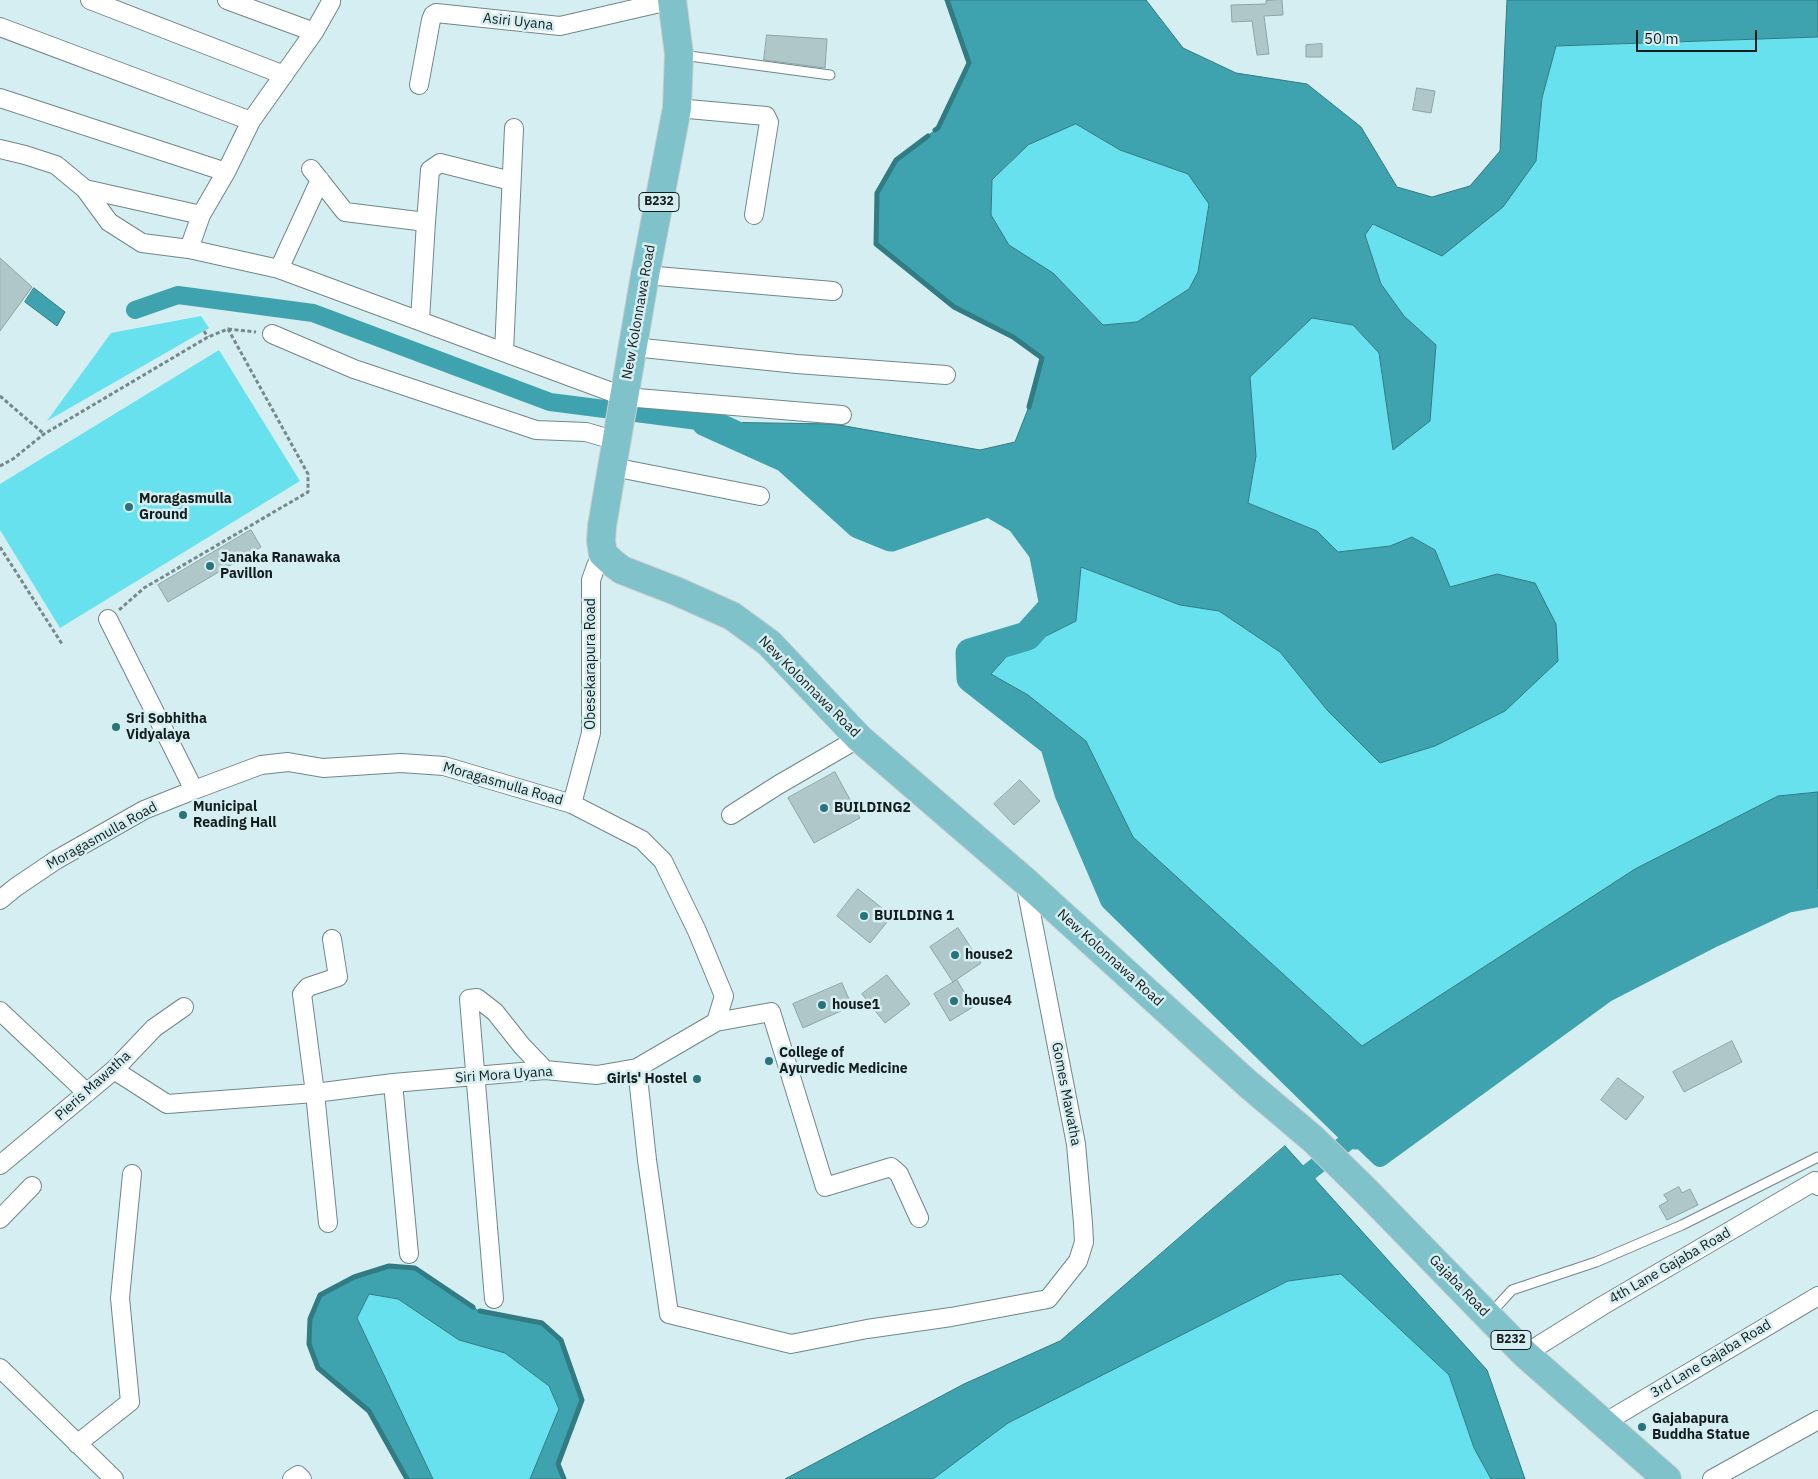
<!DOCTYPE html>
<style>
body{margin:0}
#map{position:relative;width:1818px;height:1479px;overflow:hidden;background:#d5eef1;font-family:"IBM Plex Sans",sans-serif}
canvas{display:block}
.scale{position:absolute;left:1636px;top:30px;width:121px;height:22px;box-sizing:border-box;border:2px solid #141d1e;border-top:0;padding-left:6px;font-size:15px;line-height:18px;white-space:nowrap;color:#141d1e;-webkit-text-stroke:4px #d5eef1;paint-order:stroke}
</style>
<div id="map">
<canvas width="1818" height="1479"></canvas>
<div class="scale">50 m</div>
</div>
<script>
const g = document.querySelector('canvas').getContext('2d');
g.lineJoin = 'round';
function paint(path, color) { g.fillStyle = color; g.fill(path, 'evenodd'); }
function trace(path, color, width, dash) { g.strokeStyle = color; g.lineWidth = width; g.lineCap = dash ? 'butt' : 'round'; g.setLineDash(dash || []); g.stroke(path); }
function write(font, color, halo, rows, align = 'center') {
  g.font = font + ' "IBM Plex Sans",sans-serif'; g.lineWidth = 5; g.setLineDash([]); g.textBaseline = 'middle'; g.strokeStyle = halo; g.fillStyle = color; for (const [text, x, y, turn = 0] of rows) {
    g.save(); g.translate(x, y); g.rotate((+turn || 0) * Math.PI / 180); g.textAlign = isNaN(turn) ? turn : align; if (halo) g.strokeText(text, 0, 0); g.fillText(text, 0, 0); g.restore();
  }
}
paint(new Path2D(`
 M1818,37V792L1778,796L1635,869L1362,1046L1133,837L1086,741L1028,695L991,674L1008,655L1076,621L1081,567L1180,605L1219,611L1280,652L1327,710L1497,574L1450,587L1435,550L1412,537L1390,546L1338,552L1317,531L1248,503L1256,456L1250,377L1312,318L1353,325L1379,353L1393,449L1436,346L1404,316L1381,284L1365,235L1374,224L1442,255L1536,161L1542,98L1556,46Z
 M1076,124L1120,150L1188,174L1209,204L1198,273L1189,289L1137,322L1103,325L1053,273L1009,245L991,215L992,181L1028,145Z
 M201,316L209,328L47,421L111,333Z
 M219,350L300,481L60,628L0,530V484Z
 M1342,1274L1449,1375L1474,1448L1491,1479H933L1008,1423L1288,1281Z
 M368,1294L398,1299L459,1340L505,1353L549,1386L559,1409L530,1479H433L357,1318Z`), '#68e1ef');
const water = new Path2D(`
 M947,0H1146L1183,48L1236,73L1307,84L1361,127L1397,187L1432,197L1470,186L1500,151L1507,0H1818V37L1556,46L1542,98L1536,161L1503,207L1442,256L1373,224L1365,235L1381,284L1404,316L1436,345L1430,421L1393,450L1379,353L1353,325L1312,318L1250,377L1256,456L1248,503L1317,531L1338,552L1390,546L1412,537L1435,550L1450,587L1497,574L1535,583L1556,624L1558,661L1505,711L1435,746L1380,763L1327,710L1280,652L1219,611L1180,605L1081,567L1076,621L1008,655L991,674L1028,695L1086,741L1133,837L1362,1046L1635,869L1778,796L1818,792V898L1787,904L1714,938L1607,993L1380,1158L1114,898L1069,793L1054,743L971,678L970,653L1027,636L1053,606L1043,551L1020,520L989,502L891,537L859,524L786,458L706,422L834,424L980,450L1015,442L1028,409L1042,358L1013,337L954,307L876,244L877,193L896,160L938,128L969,63ZM1076,124L1120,150L1188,174L1209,204L1198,272L1189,289L1137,322L1103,325L1053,273L1009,245L991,215L992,180L1028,145Z
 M34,288L65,312L57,326L25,302Z
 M1285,1146L1487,1370L1525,1479H1491L1474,1448L1449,1375L1341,1274L1288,1281L1008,1423L933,1479H785L964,1384L1060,1341Z
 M389,1266L415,1268L479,1311L542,1323L561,1340L582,1400L558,1464L564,1479H530L559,1409L549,1386L505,1353L459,1340L398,1299L369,1294L357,1318L433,1479H407L369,1411L318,1368L309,1344L310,1319L320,1295L354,1277Z`);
paint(water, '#3ea3ae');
trace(water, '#317b83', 1);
trace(new Path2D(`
 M935,130L938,128L969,63L947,0
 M928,136L896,160L877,193L876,244L954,307L1013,337L1042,358L1029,407
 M480,1311L542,1323L561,1340L582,1400L558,1464L564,1479
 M407,1479L369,1411L318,1368L309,1344L310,1319L320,1295L354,1277L389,1266L415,1268L473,1307`), '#317b83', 5);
trace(new Path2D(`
 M135,310L178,295L313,313L550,402L706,422
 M1297,1192L1309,1172L1356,1135L1380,1158L1607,993L1714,938L1787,904L1818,898`), '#3ea3ae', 18);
trace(new Path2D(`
 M706,422L786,458L859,524L891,537L989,502L1020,520L1043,551L1054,606L1027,636L970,653L971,678L1054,743L1069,793L1114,898L1356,1135`), '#3ea3ae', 29);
const building = new Path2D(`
 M1282,0L1283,15L1264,16L1269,54L1257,55L1252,21L1232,22L1231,5L1266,4V1Z
 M767,35L827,39L825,68L764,60Z
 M1322,44V57H1306V45Z
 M1417,88L1435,91L1431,113L1413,110Z
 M0,258L32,287L0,331Z
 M251,530L261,547L168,602L158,585Z
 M835,772L860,818L814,843L788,798Z
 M1020,780L1040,801L1014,825L994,804Z
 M858,889L892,916L870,943L837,916Z
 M958,928L981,963L953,982L930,947Z
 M887,975L910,1004L885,1023L862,994Z
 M957,980L973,1007L950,1021L934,994Z
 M842,983L852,1006L803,1028L793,1004Z
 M1732,1041L1742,1062L1684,1092L1673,1072Z
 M1618,1078L1644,1097L1626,1120L1601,1100Z
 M1679,1187L1682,1193L1690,1189L1698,1205L1667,1220L1659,1206L1668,1201L1664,1195Z`);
paint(building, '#afc7c9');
trace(building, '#8ca4a6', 1);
const service = new Path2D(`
 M682,55L830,75
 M1490,1314L1512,1290L1596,1262L1682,1225L1818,1157`);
const minor = new Path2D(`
 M90,0L284,75
 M227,0L314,32
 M0,27L251,121
 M419,85L431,20L433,15L436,13L560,26L673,0
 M0,98L226,172
 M677,108L766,116L769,122L754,215
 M0,149L25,155L56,165L85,189L109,222L142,243L189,249L279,269L625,397L842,415
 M311,169L345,212L426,222
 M85,189L201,215
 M189,249L201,215L226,172L251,121L314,32L331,2V0
 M279,269L320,180
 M645,275L833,291
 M420,320L426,222L430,170L440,163L511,181
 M272,334L354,369L536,430L586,432L617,441
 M633,347L797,364L946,375
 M504,352L514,128
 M613,467L760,496
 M108,619L194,790
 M572,804L591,733V580L596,566L603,554
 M731,815L778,785L859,738
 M0,900L16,887L56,860L144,810L194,790L261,765L288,762L323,768L401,763L444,766L572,804L642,840L663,861L697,931L724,996L716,1022L637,1068L597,1075L545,1070L393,1083L315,1093L167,1104L114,1070
 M0,1011L87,1093
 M716,1022L771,1012L825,1187L891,1167L899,1174L919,1218
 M637,1068L647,1160L669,1314L791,1344L867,1329L951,1317L1048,1299L1078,1261L1084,1242L1083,1223L1076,1144L1025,882
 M393,1083L409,1254
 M0,1165L114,1070L154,1028L184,1007
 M0,1219L32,1186
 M328,1223L315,1093L302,994L308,987L338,977L332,939
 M494,1299L469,999L477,998L495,1012L522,1046L545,1070
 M1525,1354L1602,1306L1815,1181L1818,1186
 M0,1368L114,1479
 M1604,1423L1818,1296
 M77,1444L130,1402L120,1298L132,1174
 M292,1479L298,1475L302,1479
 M1712,1479L1818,1420`);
const primary = new Path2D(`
 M672,0L679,54L677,108L645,275L602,526L601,541L603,554L614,564L622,570L676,591L732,616L769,643L859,738L1025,881L1248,1084L1313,1139L1366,1191L1525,1354L1667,1479`);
trace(service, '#708789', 11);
trace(minor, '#708789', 20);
trace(primary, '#cbcdce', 30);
trace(new Path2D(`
 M228,329L256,332
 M204,331L208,337
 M0,396L44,434
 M0,466L13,459L44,434L208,337L228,329L308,474V492L144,588L119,610
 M0,547L62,644`), '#76888a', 3, [4, 2.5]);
trace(service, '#fff', 9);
trace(minor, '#fff', 18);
trace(primary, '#7fc2c9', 28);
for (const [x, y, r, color] of [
 [129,507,5,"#2a737b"],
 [210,566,5,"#2a737b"],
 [116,727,5,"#2a737b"],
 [824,808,5,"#2a737b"],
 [183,815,5,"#2a737b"],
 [864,916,5,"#2a737b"],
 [955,955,5,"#2a737b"],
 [954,1001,5,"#2a737b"],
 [822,1005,5,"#2a737b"],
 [769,1061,5,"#2a737b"],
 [697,1079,5,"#2a737b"],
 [1642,1427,5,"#2a737b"]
]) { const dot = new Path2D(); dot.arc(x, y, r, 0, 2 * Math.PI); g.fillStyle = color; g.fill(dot); trace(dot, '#d5eef1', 2); }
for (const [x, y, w] of [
 [659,202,40],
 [1511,1340,40]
]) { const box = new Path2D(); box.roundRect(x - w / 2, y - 9.5, w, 19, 4); g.fillStyle = '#d5eef1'; g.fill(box); trace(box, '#141d1e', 1); }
write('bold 12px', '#141d1e', null, [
 ["B232",659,202],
 ["B232",1511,1340]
]);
write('14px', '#141d1e', '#d5eef1', [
 ["Asiri Uyana",518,22,6],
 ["New Kolonnawa Road",639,312,-80],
 ["Obesekarapura Road",591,664,-90],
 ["New Kolonnawa Road",809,687,45],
 ["Moragasmulla Road",503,784,16],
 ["Moragasmulla Road",102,836,-29],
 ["New Kolonnawa Road",1110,958,42],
 ["Siri Mora Uyana",504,1075,-4],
 ["Pieris Mawatha",93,1086,-42],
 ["Gomes Mawatha",1066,1094,79],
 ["4th Lane Gajaba Road",1670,1266,-30],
 ["Gajaba Road",1459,1286,46],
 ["3rd Lane Gajaba Road",1711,1359,-31]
]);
write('bold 14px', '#141d1e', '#d5eef1', [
 ["Moragasmulla",139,499],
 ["Ground",139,515],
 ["Janaka Ranawaka",220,558],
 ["Pavillon",220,574],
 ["Sri Sobhitha",126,719],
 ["Vidyalaya",126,735],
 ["Municipal",193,807],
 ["Reading Hall",193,823],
 ["BUILDING2",834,808],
 ["BUILDING 1",874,916],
 ["house2",965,955],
 ["house4",964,1001],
 ["house1",832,1005],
 ["College of",779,1053],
 ["Ayurvedic Medicine",779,1069],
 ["Girls' Hostel",687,1079,"right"],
 ["Gajabapura",1652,1419],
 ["Buddha Statue",1652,1435]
], 'left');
</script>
